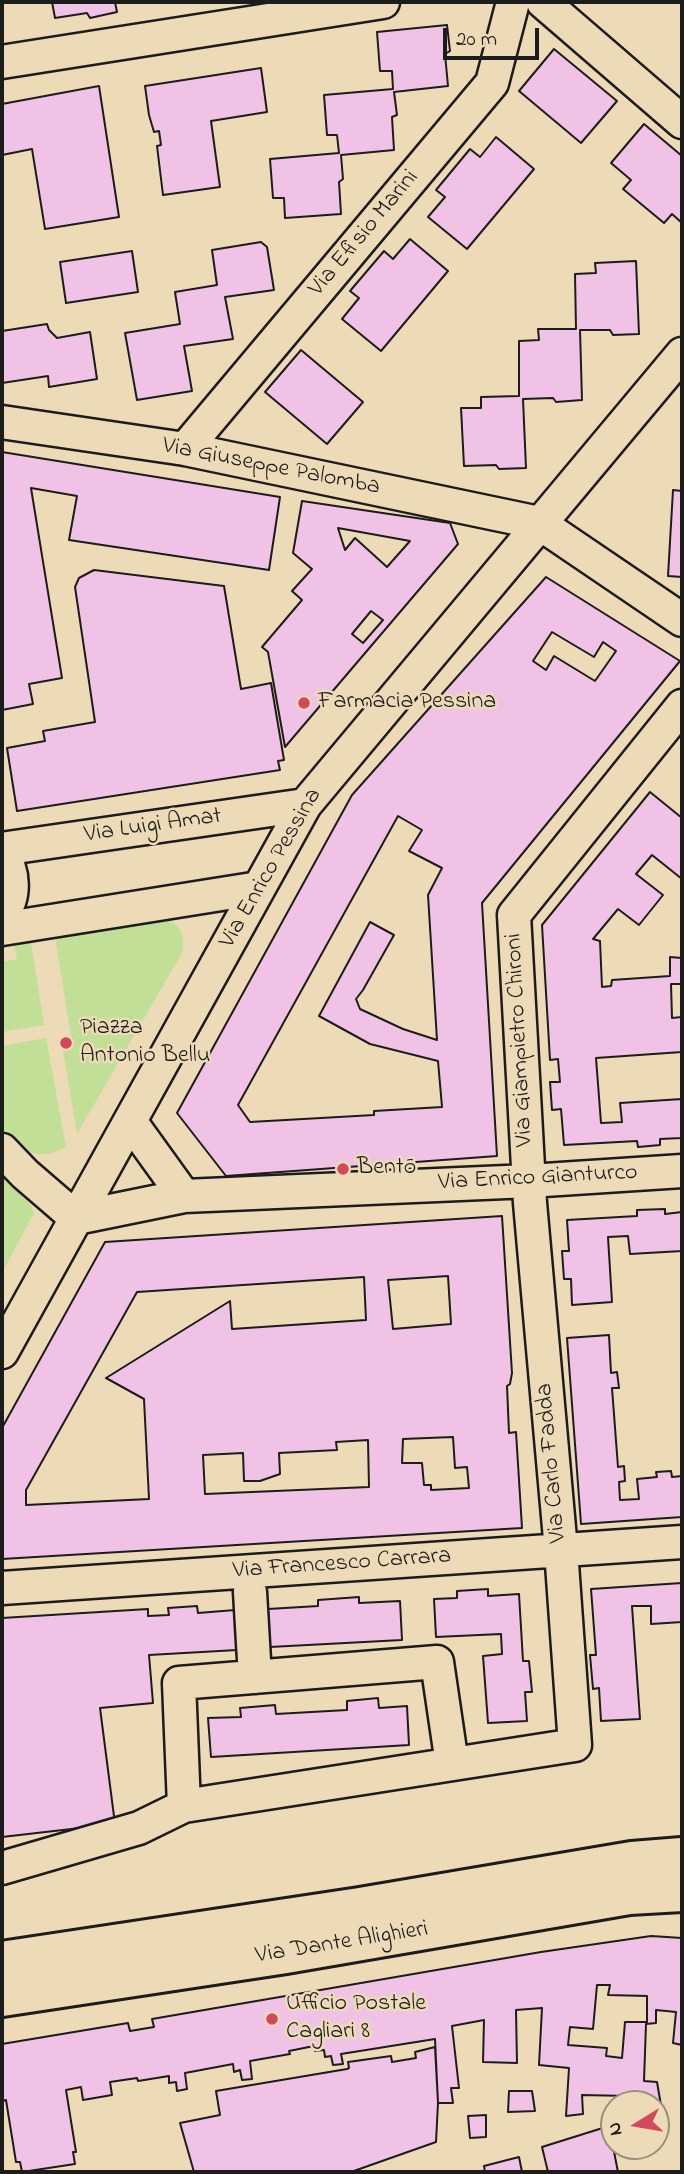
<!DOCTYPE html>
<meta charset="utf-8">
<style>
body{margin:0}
#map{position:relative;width:684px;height:2174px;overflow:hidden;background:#eddbb8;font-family:"Indie Flower",sans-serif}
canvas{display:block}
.frame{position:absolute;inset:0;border:4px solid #1c1c1c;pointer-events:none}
.north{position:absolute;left:600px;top:2090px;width:70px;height:70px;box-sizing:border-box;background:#eddbb8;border:2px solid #998f7a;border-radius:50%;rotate:259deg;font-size:19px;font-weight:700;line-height:28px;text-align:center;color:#1c1c1c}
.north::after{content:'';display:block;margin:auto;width:24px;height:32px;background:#d1495b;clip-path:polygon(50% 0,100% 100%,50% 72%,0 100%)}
.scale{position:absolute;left:443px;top:28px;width:96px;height:32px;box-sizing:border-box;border:4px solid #1c1c1c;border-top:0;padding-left:9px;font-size:21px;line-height:24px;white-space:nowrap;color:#1c1c1c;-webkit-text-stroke:5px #eddbb8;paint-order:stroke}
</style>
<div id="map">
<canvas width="684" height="2174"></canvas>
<div class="frame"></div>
<div class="north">N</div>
<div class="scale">20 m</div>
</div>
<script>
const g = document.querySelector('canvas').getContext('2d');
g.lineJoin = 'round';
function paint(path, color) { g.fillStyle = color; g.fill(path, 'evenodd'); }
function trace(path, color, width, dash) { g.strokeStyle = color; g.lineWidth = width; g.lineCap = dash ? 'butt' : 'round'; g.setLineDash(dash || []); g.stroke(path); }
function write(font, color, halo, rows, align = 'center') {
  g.font = font + ' "Indie Flower",sans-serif'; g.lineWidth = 5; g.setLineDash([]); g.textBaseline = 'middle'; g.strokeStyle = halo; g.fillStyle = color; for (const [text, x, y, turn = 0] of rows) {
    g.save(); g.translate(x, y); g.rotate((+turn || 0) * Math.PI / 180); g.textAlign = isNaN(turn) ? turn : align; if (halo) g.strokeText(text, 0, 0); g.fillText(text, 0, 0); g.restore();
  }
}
paint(new Path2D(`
 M164,919C181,925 186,934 182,953L77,1134L63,1051L73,1048L55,938Z
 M31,942L44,1025L2,1032V962L17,959L14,945Z
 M46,1038L66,1147C42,1162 23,1151 2,1139V1046Z
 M2,1177L30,1204L34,1213L3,1271Z`), '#c1df97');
const building = new Path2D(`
 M52,2H115L117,12L90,18L87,13L55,18Z
 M447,25L450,51L445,54L448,86L394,92L397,115L392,117L394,150L341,155L343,179L339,182L341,214L285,218L284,198H273L270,159L339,153L337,135H327L324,95L393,89L392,71H380L377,32Z
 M554,49L617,101L581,143L519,91Z
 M261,68L267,112L211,121L220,187L163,195L157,146L161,145L159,131L154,132L149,115L145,86Z
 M99,86L119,217L45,229L32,149L2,155V104Z
 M644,124L682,156V223L672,214L664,223L623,189L631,180L611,163Z
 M496,137L534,169L467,249L428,217L445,197L436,190L470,149L480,157Z
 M410,239L448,271L381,351L342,319L359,298L350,291L384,251L393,259Z
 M261,242L267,247L274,290L225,297L233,339L184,346L192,391L137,400L125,333L180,324L175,292L217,285L212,250Z
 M132,251L138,292L66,303L60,262Z
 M636,261L639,334L613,335L610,330H580L582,400L556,402L553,398L523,399L526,468L499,469L496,465L464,466L461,408H481V397L519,396V341L539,340L538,329H576L575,274L596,273L595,263Z
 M47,324L49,330L57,338L90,332L97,379L49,387L48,376L2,383V331Z
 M301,350L363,402L327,444L265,392Z
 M2,452L280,497L269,570L69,540L77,496L31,488L62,678L29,684L33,704L2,710Z
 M673,490L682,491V577L668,576Z
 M302,501L450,523L458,544L285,747L268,652L262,647L302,600L292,591L312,569L293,553ZM338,528L410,541L387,567L355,538L345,550ZM371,611L383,620L363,643L352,634Z
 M94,570L224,586L241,689L271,683L284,760L278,761L280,770L17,811L7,748L45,741L43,731L95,722L75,587L79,578Z
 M546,577L680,661L482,903L497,1156L226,1176L177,1113L352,795ZM552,632L594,657L603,642L616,651L595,681L554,656L546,670L533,661ZM398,816L422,830L409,851L442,868L428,895L437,1040L403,1029L360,1009L356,999L363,990L394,935L370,922L319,1016L370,1044L438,1061L442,1107L374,1111V1115L250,1122L238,1105Z
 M650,792L682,818V879L652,855L636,874L663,895L639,925L618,909L593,939L600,941L602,987L611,986L612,980L670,976V957L682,958V984H671L672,1018L682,1017V1052L596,1058L601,1123L622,1122L620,1103L682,1099V1138L660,1139V1145L638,1147L637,1141L564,1145L561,1109L552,1110L550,1082H560L558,1059L550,1060L542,925Z
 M665,1209V1214L682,1212V1251L630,1254L628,1236L608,1237L612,1302L572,1305L571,1279H564L562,1251H569L567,1220L637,1216V1210Z
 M502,1216L512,1373L510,1384L507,1386L509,1433L516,1432L522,1528L2,1559V1428L105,1242ZM448,1276L451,1324L393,1329L388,1280ZM364,1277L366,1320L232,1329L230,1301L106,1378L144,1399L149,1499L26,1505V1490L137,1292ZM453,1437L455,1468L467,1467L469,1488L431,1490V1485H424L422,1463H402L403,1439ZM368,1440L369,1487L205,1494L203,1455L243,1453L244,1481H260L280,1474L279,1453L337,1450L336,1442Z
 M609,1335L611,1373L617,1372L619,1388H612L618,1467L624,1466L625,1481L619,1482L620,1500L639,1499L637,1479L657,1477L656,1472L671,1471L672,1477L682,1476V1517L581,1524L567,1338Z
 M682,1583V1622L651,1624V1606H632L640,1719L601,1721L599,1688L593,1689L590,1655H596L591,1589Z
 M488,1589V1596L519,1594L523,1661H529L532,1692H525L527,1721L488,1723L483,1656L502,1654L501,1634L436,1637L434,1599L457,1598V1591Z
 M359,1597V1603L400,1601L402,1640L270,1647L268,1609L318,1606V1600Z
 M197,1606L198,1613L235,1610L237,1650L149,1655L153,1703L100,1708L115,1824L2,1837V1618L148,1609V1616L169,1615L168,1608Z
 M378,1698L379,1708L407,1706L409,1745L211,1757L208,1718L241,1717L240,1708L275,1705L276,1714L347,1710V1701Z
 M651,1936L682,1938V2045L673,2043L676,2012L656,2010V2023L646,2024L644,2081L657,2082L665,2129H656V2104H630L628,2096L582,2095L583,2114L566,2116L569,2068L539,2065L542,2008L516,2010L517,2063L483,2062L484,2020L452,2026L459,2088H451L453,2103H438L435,2039L341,2054L343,2064L333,2065L331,2056L325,2057L324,2050L315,2051L314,2046L289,2051L290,2054L250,2061L252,2079L242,2080L240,2070L234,2072L233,2064L185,2073L187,2089L177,2091L176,2082L169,2083V2076L138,2081L137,2078L110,2082L112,2095L83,2100L81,2087L66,2090L76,2152H73L75,2164L22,2172L20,2162H16L6,2100L2,2101V2044L128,2023L130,2031L154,2027L152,2019L541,1952ZM597,1985H610L608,1995L647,1996V2022H625L622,2058L606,2056L607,2048L568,2045L570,2027L593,2029Z
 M435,2047L438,2103L436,2142L351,2172H194L180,2123L220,2115L216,2091L347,2069L349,2068L348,2062L391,2056L392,2062L416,2058L415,2052Z
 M509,2091H532L535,2111L508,2112Z
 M486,2115V2137L470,2138L468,2116Z
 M609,2126L618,2172H548L542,2147Z
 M519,2157L522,2172H485L484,2166Z`);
paint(building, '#f0c2e5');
trace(building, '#1c1c1c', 2);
const minor = new Path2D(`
 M543,2L682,122
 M2,62L383,2
 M2,422L185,449L539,523L682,620
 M185,449L492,83L513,2
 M2,849L305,805
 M2,854C14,871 16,897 2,914
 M2,929L259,888
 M130,1121L184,1196
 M2,1150L25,1174L76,1218
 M76,1218L184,1196L529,1181L682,1171
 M2,1352L305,805L682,354
 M2,1588L682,1542
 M250,1592L255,1677
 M184,1806L179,1683L437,1662L452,1764
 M2,1868L139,1828L184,1806L575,1745L561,1550L530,1203L514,915L682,706`);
const major = new Path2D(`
 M2,1961L360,1907L632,1861L682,1857
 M2,1997L286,1954L629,1895L682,1892`);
trace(minor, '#1c1c1c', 37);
trace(major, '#1c1c1c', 44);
trace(minor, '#eddbb8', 32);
trace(major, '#eddbb8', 38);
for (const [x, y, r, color] of [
 [304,703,7,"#d1495b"],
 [66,1043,7,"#d1495b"],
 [343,1169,7,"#d1495b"],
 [272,2019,7,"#d1495b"]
]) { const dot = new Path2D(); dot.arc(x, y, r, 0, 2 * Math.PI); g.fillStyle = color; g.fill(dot); trace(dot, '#eddbb8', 2.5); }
write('24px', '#1c1c1c', '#eddbb8', [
 ["Via Efisio Marini",365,234,-50],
 ["Via Giuseppe Palomba",271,468,11],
 ["Via Luigi Amat",153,827,-8],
 ["Via Enrico Pessina",272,869,-60],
 ["Via Giampietro Chironi",521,1040,-93],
 ["Via Enrico Gianturco",538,1179,-3],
 ["Via Carlo Fadda",553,1463,-95],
 ["Via Francesco Carrara",342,1565,-4],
 ["Via Dante Alighieri",342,1944,-9]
]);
write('24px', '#1c1c1c', '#eddbb8', [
 ["Farmacia Pessina",318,703],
 ["Piazza",80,1029],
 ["Antonio Bellu",80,1057],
 ["Bentō",357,1169],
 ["Ufficio Postale",286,2005],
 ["Cagliari 8",286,2033]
], 'left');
</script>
